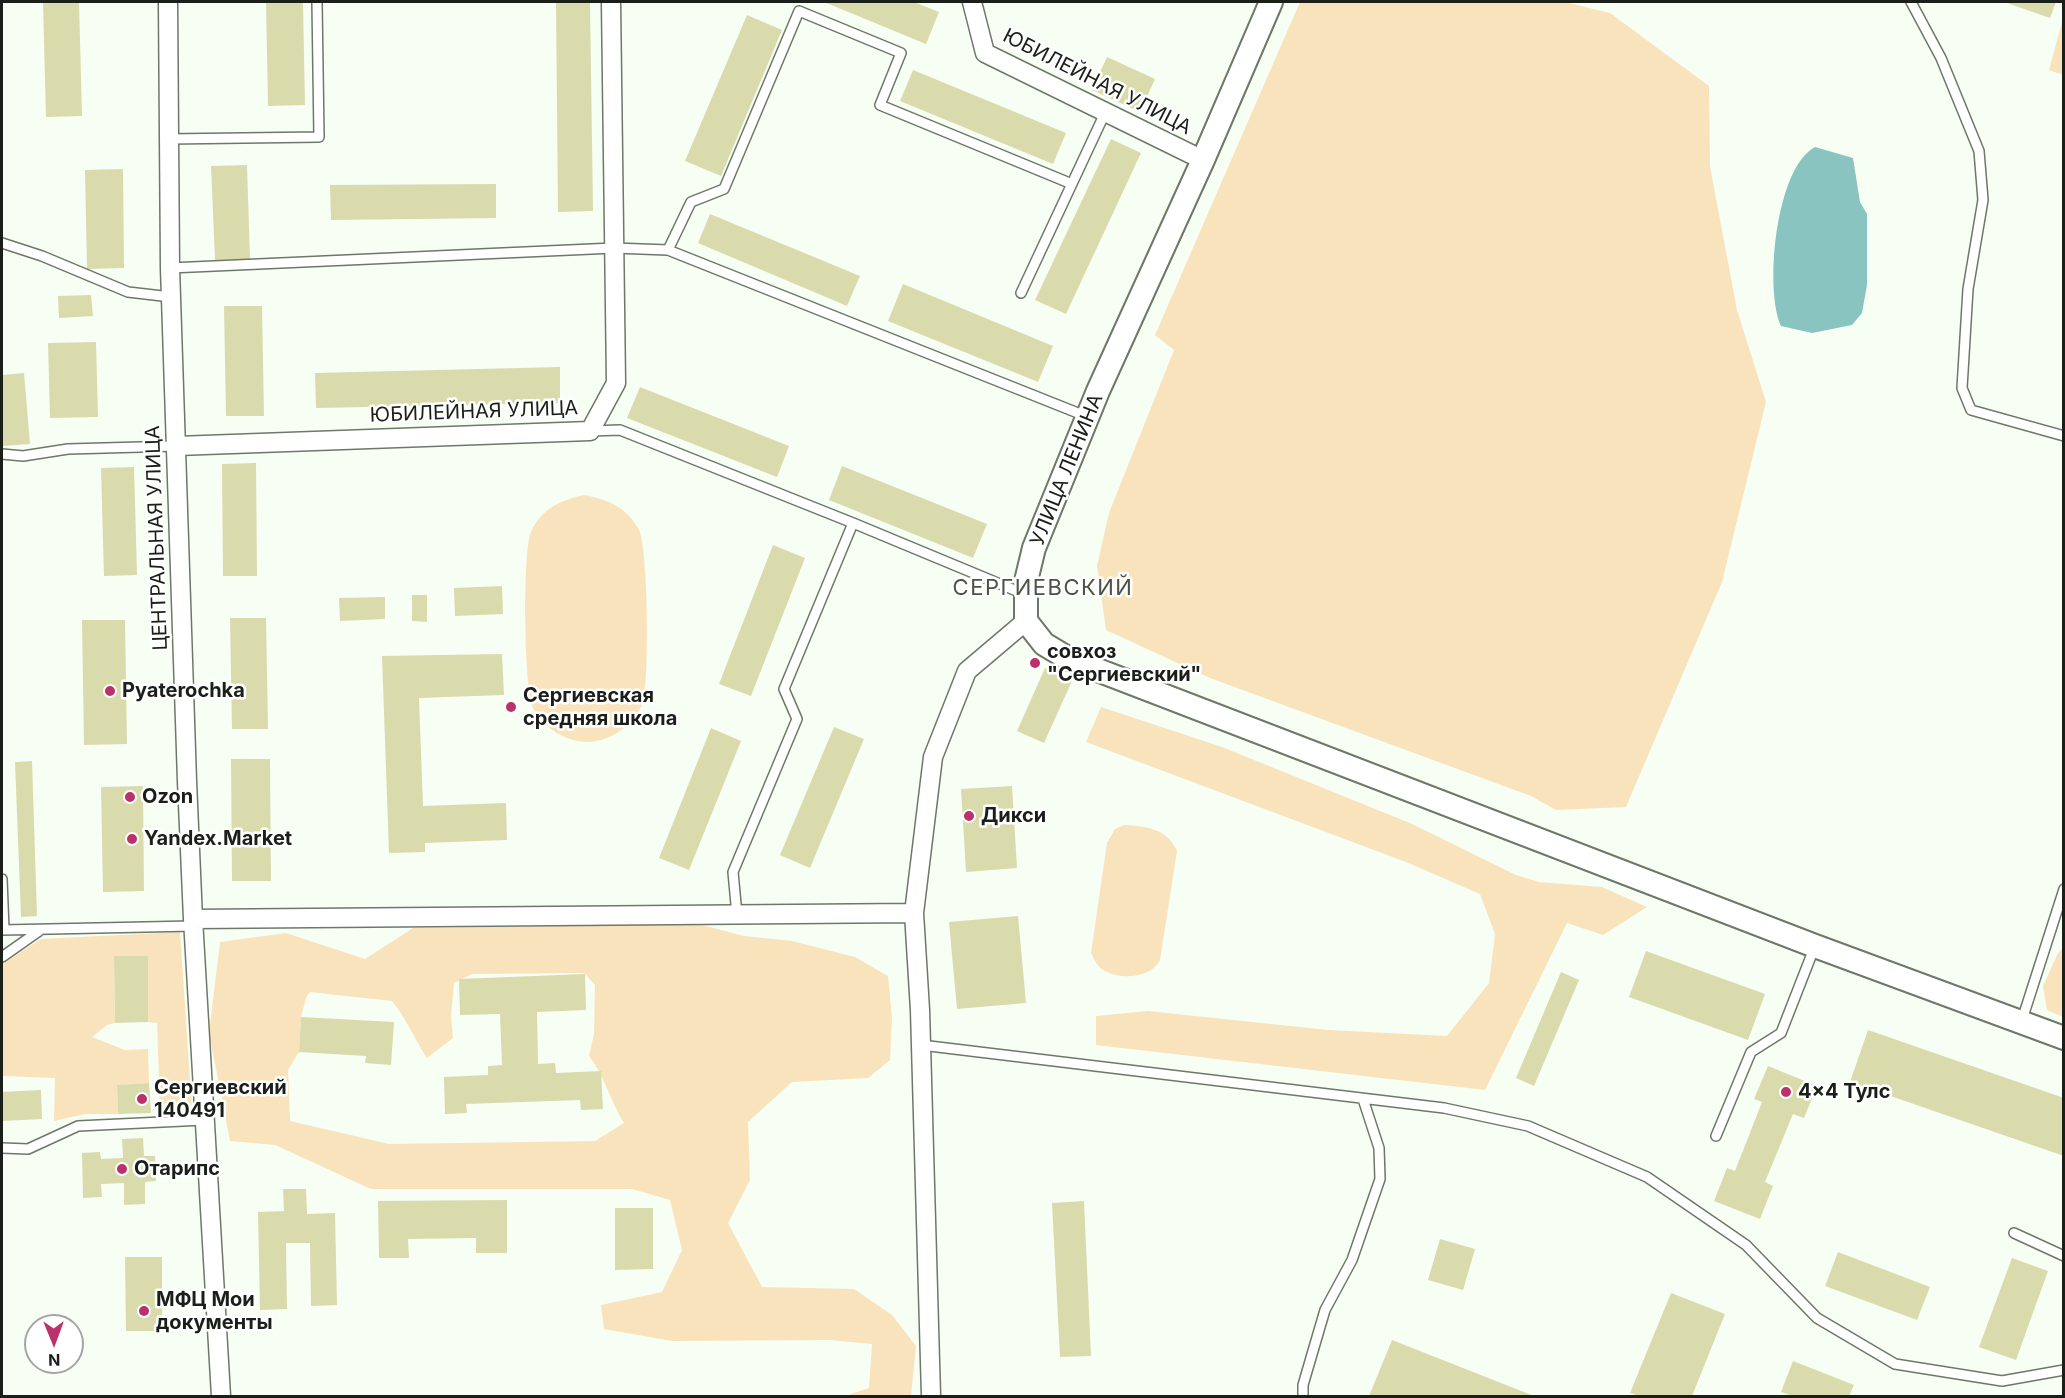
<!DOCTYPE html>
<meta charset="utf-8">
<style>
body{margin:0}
#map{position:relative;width:2065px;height:1398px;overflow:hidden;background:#f7fef4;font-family:Inter,sans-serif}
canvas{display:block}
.frame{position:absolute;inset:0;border:3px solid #1a1f19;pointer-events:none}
.north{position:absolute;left:24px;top:1314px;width:60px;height:60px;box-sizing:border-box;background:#fff;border:2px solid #a3a5a3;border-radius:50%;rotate:179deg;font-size:16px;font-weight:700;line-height:24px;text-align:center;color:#1a1f19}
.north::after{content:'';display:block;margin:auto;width:21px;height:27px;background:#bb316c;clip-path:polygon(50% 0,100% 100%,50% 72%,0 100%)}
</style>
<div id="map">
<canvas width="2065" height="1398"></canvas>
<div class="frame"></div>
<div class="north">N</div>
</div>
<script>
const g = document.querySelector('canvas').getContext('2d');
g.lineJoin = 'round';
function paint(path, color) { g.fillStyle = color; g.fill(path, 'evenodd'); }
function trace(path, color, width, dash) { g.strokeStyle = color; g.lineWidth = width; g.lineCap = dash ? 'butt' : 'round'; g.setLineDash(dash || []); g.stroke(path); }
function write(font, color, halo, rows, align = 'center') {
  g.font = font + ' Inter,sans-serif'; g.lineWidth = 5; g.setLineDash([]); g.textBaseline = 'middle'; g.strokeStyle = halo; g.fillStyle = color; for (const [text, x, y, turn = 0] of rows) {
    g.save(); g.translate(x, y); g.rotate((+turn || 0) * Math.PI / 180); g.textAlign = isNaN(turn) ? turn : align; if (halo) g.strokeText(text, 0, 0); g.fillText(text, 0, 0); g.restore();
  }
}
paint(new Path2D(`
 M1300,2H1565L1610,13L1709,86L1710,166L1737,310L1766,402L1722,582L1626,807L1556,810L1531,796L1210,678L1106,630L1097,566L1109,513L1174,350L1155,335Z
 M2063,18L2064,75H2063L2049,70Z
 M584,495C607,499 627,507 639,530C648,548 650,686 642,705C632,726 611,741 588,742C565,742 543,727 533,708C524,689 522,551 531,532C541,509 561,500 584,495Z
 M1101,707L1222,747L1410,823L1516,875L1539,882L1602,887L1647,907L1603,935L1567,923L1485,1090L1096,1045V1016L1148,1011L1328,1030L1447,1036L1489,983L1495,934L1480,894L1406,862L1086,742Z
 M1124,825C1146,826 1168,829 1177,851L1160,960C1151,978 1122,980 1105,971C1098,968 1094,959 1091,953L1107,843L1115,829Z
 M698,924L744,936L792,941L855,957L888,976L892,1018L890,1060L868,1078L792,1082L748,1122L750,1180L728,1223L762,1287L854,1289L892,1315L916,1346L911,1396H845L869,1388L872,1344L829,1340L672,1341L604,1329L601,1305L662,1292L682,1250L670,1200L632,1189H371L275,1145L230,1141L209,1033L220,942L286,933L365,959L413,928ZM584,973L595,985L594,1034L589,1056C605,1076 610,1101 624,1123L595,1141L389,1144L290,1121L288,1070L299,1052L301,1017L306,998L310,992L392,1001C407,1019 414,1039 427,1058L453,1038L451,1016L454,983L472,974Z
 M180,932L192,1110L160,1109L157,1023L148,1022V956H114L115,1023L107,1025L92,1037L125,1050L148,1049L149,1083L117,1085L118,1114H85L54,1121L55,1078L2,1076V964L41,939Z
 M2063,948V1017L2047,1010L2043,986L2058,953Z`), '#f9e3bd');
paint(new Path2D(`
 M1815,147L1853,158L1860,202L1867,214V285L1862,313L1852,325L1812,333L1781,326C1764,288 1776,167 1815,147Z`), '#8ac4c1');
paint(new Path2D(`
 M43,2H79L82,116L46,117Z
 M266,2H303L305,105L268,106Z
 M556,2H590L593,211L558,212Z
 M824,2H914L939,12L926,44Z
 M2004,2H2056L2050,18Z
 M747,15L782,30L721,176L685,161Z
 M1107,57L1155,79L1140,112L1092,90Z
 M913,70L1066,133L1053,164L900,101Z
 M1111,139L1141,153L1066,314L1035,300Z
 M247,165L250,259L215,260L211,166Z
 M123,169L124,268L87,269L85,170Z
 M496,184V218L331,220L330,185Z
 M710,214L860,276L847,306L698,243Z
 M903,284L1053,346L1038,382L888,321Z
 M91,295L93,316L59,318L58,296Z
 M224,306H262L264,416H226Z
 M96,342L98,417L50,418L48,343Z
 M560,367V403L316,408L315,373Z
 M24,373L30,444L2,446V375Z
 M640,387L789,446L777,477L627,418Z
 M256,463L257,576H223L222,464Z
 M842,466L987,524L973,558L829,500Z
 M134,467L137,575L104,576L101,468Z
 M773,545L805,558L751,696L719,684Z
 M502,586L503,614L455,616L454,588Z
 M412,595H427V622L412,621Z
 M385,597V619L340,621L339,598Z
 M230,618H266L268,729H232Z
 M82,620H125L127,744L84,745Z
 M502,654L504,695L419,698L423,806L506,803L507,840L425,843V852L389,853L382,656Z
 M1045,668L1072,681L1044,743L1017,731Z
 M834,727L864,739L810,868L780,855Z
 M711,728L741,741L689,870L659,858Z
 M231,759H270L271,881H232Z
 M32,761L37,916L21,917L15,762Z
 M143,786L144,891L103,892L101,787Z
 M1012,786L1017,868L966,872L961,789Z
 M1018,916L1026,1003L957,1009L949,922Z
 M1646,951L1765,994L1748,1040L1629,997Z
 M114,956H148V1022L115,1023Z
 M1561,972L1579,980L1534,1086L1516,1078Z
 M585,974L586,1010L537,1012L538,1064L555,1063L556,1073L601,1071L603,1109L581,1110L580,1100L466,1104L467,1113L445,1114L444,1077L488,1075V1066L502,1065L500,1014L460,1015L459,979Z
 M301,1017L394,1022L391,1065L365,1063L366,1056L299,1052Z
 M1868,1030L2064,1098V1156L1850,1082Z
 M1768,1066L1817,1086L1804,1118L1793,1114L1765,1182L1773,1186L1760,1219L1714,1201L1727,1168L1735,1171L1762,1102L1754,1099Z
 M149,1083L151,1113L118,1114L117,1085Z
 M41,1090L42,1119L2,1121V1092Z
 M143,1138L144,1156H155L156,1181L145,1182V1204L124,1205V1183L101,1184L102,1197L83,1198L82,1153L100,1152L101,1159L123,1158L122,1139Z
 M283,1189H306L307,1214L335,1213L337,1305L311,1306L310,1243H286L287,1309L260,1310L258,1212L284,1211Z
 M507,1200V1253H476V1238L408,1239L409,1258H379L378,1201Z
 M1084,1201L1091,1356L1060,1357L1052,1203Z
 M615,1208H653V1269L615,1270Z
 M1440,1239L1475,1249L1463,1290L1428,1280Z
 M1838,1252L1930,1287L1917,1320L1825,1286Z
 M125,1257H162V1331H126Z
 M2012,1258L2048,1271L2016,1360L1979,1347Z
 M1671,1293L1725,1314L1692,1396H1639L1630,1393Z
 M1392,1340L1534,1396H1369Z
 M1793,1361L1854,1385L1849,1396H1793L1781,1392Z`), '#dadbad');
const service = new Path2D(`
 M1911,2L1941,58L1979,151L1983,200L1968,289L1962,388L1971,410L2064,436
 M168,139L319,137L317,2
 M2,243L42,256L128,292L171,297
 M668,250L691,202L724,189L799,11L901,53L880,105L1072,184
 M170,268L614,248L668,250L1088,417
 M1021,293L1105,113
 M590,431L620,430L853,523
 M2,454L23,456L68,449L177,446
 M2,879L4,930
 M737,915L733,872L797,719L784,689L853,523L1024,594
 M2,930L193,926
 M2,957L39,931
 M2021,1023L2064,889
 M921,1045L1444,1108L1528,1126L1647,1177L1746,1245L1817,1318L1895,1364L2002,1381L2064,1370
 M1716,1136L1751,1052L1781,1033L1815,946
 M2,1148L28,1149L78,1126L204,1120
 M2014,1233L2064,1256
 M1303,1396V1385L1325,1310L1352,1260L1380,1179L1379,1148L1363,1099`);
const minor = new Path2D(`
 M168,2L170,268L187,781L193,919L221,1396
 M972,2L985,53L1203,160
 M177,446L590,431L616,383L611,2
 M193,919L914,913
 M931,1396L920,1010L914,913L933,757L967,671L1026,621`);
const tertiary = new Path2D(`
 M1271,2L1203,160L1098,391L1034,548L1026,581V621L1044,644L1069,659L1815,946L2064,1038`);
trace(service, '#6d7869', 12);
trace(minor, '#6d7869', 21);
trace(tertiary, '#6d7869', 26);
trace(service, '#fff', 9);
trace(minor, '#fff', 18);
trace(tertiary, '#fff', 22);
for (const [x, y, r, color] of [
 [1035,663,6,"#bb316c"],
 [110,691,6,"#bb316c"],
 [511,707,6,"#bb316c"],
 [130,797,6,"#bb316c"],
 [969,816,6,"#bb316c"],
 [132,839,6,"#bb316c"],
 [1786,1092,6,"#bb316c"],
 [142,1099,6,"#bb316c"],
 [122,1169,6,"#bb316c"],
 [144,1311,6,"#bb316c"]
]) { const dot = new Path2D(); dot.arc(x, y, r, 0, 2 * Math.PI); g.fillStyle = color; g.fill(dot); trace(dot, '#fff', 2); }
write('20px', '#1a1f19', '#fff', [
 ["ЮБИЛЕЙНАЯ УЛИЦА",1097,82,27],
 ["ЮБИЛЕЙНАЯ УЛИЦА",474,412,-2],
 ["УЛИЦА ЛЕНИНА",1067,470,-68],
 ["ЦЕНТРАЛЬНАЯ УЛИЦА",157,538,-92]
]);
write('bold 20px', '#1a1f19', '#fff', [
 ["совхоз",1047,652],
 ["\"Сергиевский\"",1047,675],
 ["Pyaterochka",122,691],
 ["Сергиевская",523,696],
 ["средняя школа",523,719],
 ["Ozon",142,797],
 ["Дикси",981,816],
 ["Yandex.Market",144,839],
 ["Сергиевский",154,1088],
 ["140491",154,1111],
 ["4x4 Тулс",1798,1092],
 ["Отарипс",134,1169],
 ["МФЦ Мои",156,1300],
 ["документы",156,1323]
], 'left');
g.letterSpacing = '1.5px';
write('22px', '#4a5446', '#fff', [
 ["СЕРГИЕВСКИЙ",1043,588]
]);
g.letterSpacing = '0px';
</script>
